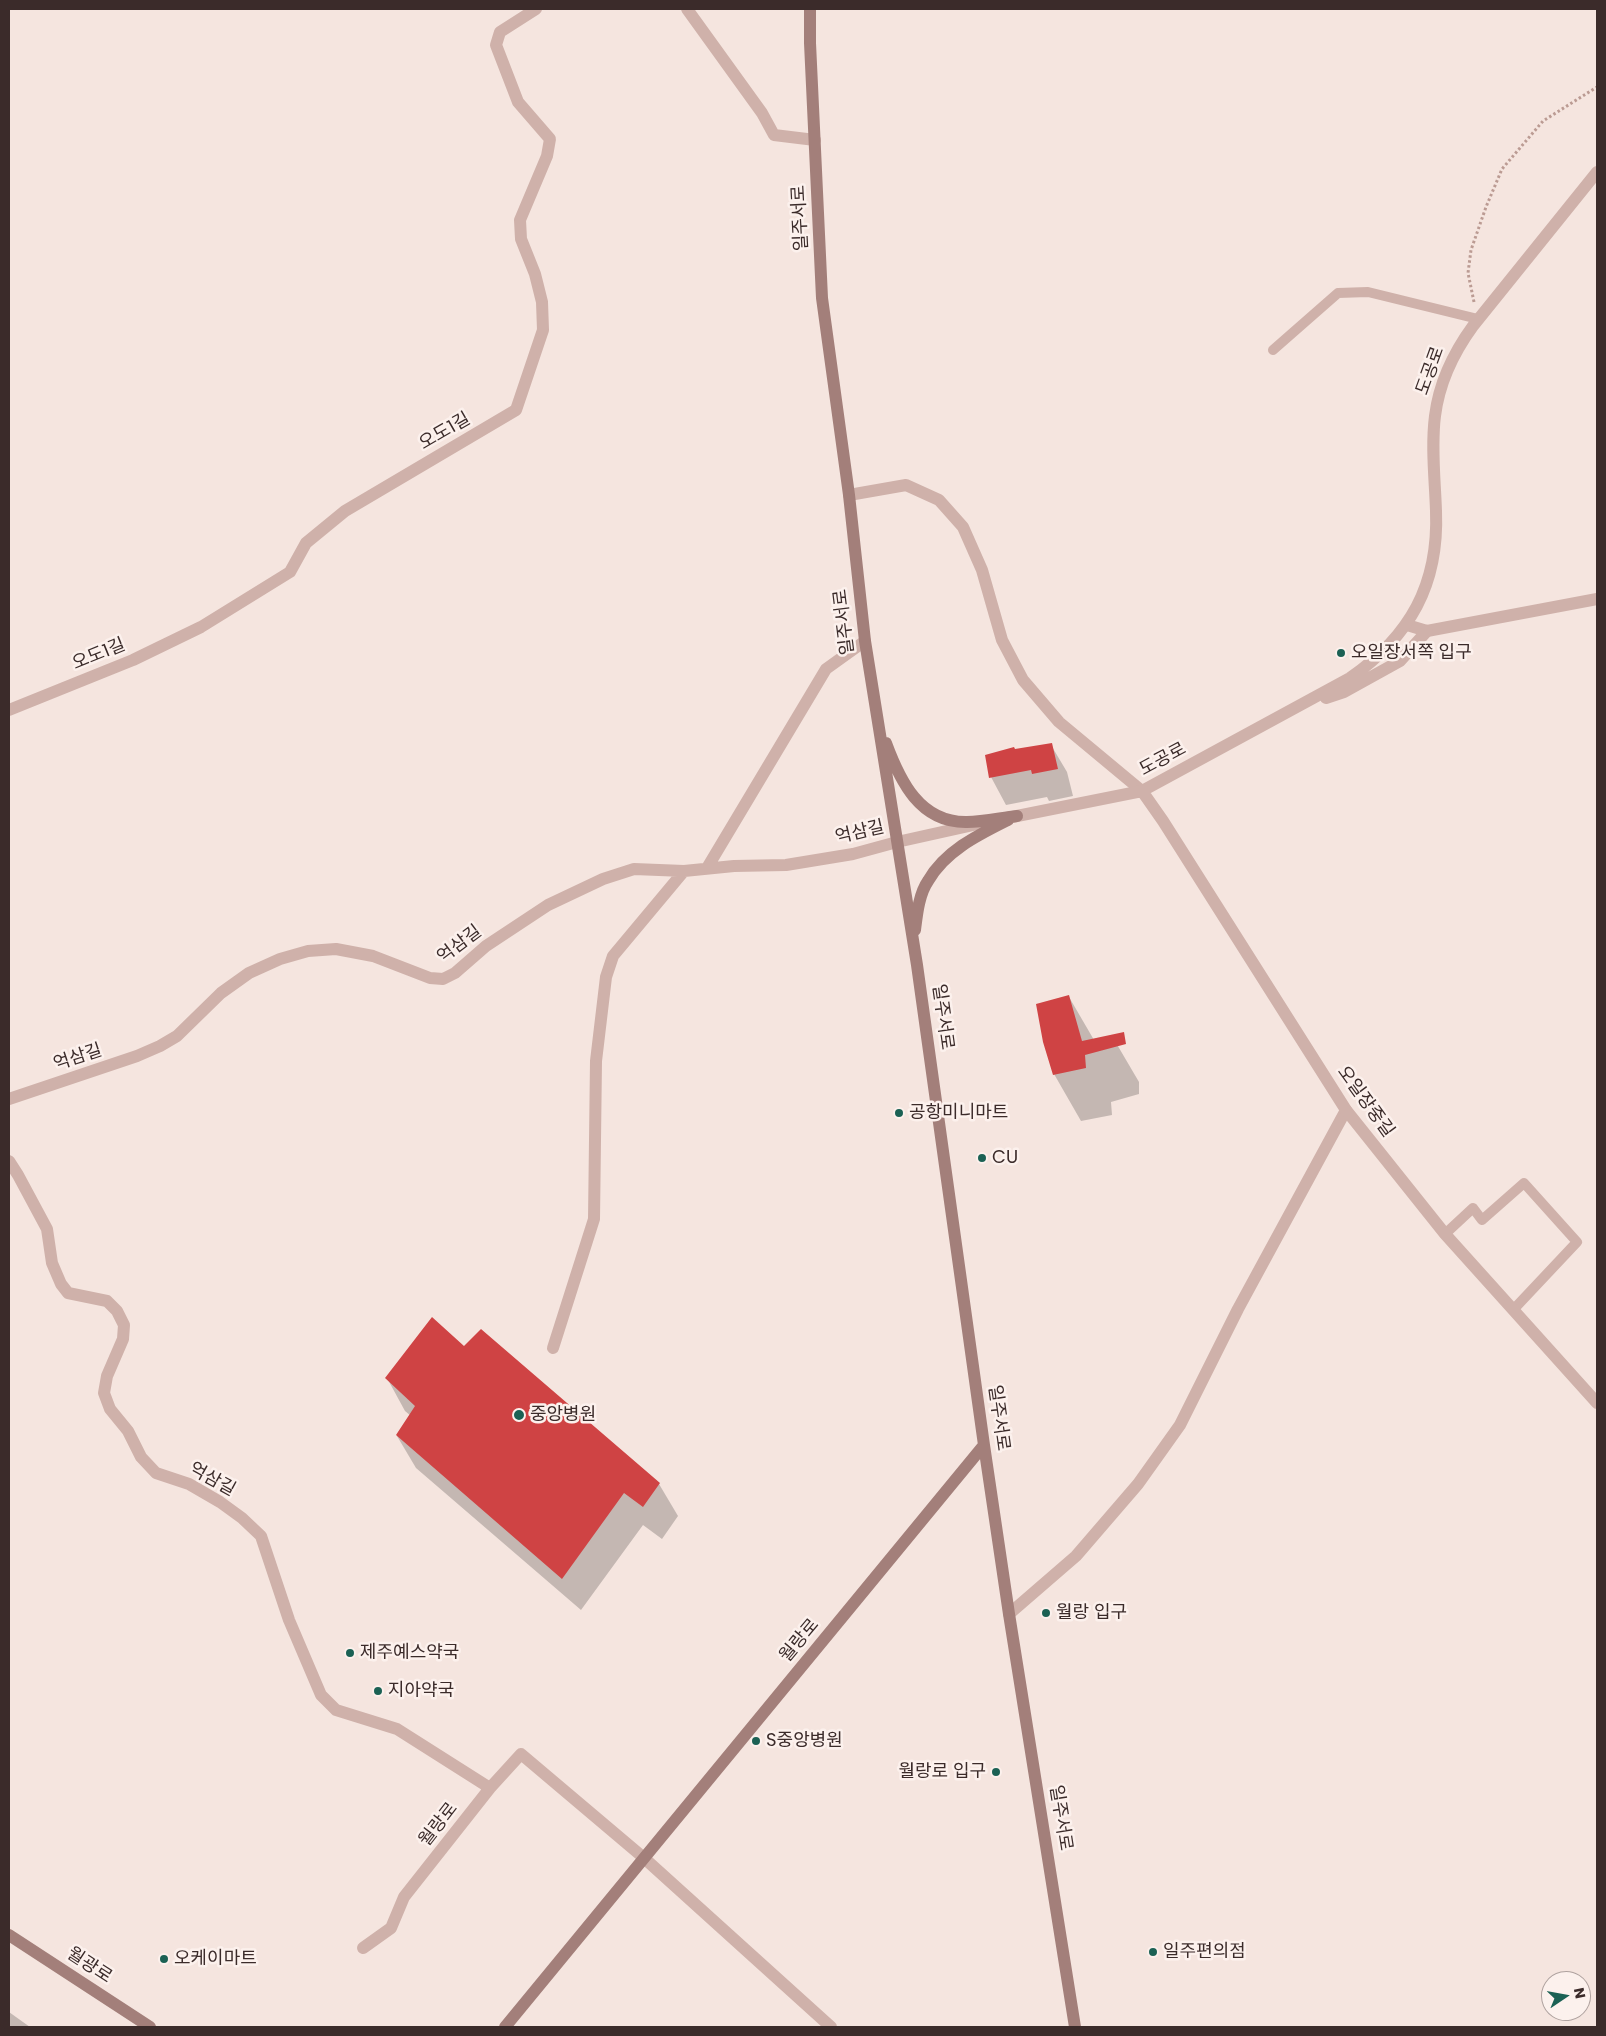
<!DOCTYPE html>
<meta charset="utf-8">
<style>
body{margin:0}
#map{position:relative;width:1606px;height:2036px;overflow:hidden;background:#f5e5df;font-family:Poppins,sans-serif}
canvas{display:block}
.frame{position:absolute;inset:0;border:10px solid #3b2b2a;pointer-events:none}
.north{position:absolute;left:1541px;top:1971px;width:50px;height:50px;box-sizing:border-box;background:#fcf1ed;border:1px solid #afa29f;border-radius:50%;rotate:78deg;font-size:14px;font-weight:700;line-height:20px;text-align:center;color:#3b2b2a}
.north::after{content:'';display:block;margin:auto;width:18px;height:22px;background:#1b6154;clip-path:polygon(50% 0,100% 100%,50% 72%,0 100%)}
</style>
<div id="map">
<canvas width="1606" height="2036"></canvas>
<div class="frame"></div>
<div class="north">N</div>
</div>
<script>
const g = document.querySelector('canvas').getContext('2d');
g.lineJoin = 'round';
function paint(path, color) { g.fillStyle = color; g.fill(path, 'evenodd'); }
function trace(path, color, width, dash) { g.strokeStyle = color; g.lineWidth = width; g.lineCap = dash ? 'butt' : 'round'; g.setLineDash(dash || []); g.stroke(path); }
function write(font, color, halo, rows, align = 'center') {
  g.font = font + ' Poppins,"Noto Sans KR",sans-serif'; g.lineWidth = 5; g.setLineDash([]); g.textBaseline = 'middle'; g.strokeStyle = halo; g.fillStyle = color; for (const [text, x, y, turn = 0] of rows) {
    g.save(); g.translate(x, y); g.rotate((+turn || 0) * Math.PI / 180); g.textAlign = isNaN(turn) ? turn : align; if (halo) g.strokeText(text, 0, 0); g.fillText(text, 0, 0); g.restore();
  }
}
paint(new Path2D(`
 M1051,745L1067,772L1073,796L1049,801L1047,797L1006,805L991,777L1015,750Z
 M1069,997L1094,1040L1112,1036L1139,1082V1094L1111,1102L1112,1115L1081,1121L1054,1074Z
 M464,1348L659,1484L678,1516L662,1539L643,1525L581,1610L416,1468L397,1436L411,1416L405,1411L387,1378Z
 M9,2012L30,2027H9Z`), '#0003');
paint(new Path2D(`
 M1052,743L1058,769L1032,774L1031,770L989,778L985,755L1014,747L1015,749Z
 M1069,995L1082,1041L1124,1032L1126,1044L1085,1055L1086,1068L1053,1075L1043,1042L1036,1004Z
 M432,1317L464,1346L481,1329L660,1483L643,1507L624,1493L562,1579L396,1435L415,1406L385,1378Z`), '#cf4344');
trace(new Path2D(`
 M1474,302L1468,273L1471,250L1486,207L1502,169L1543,121L1597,87`), '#bb9b93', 3, [2.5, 2.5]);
trace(new Path2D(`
 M1273,350L1338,293L1368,292L1478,319
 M1445,1234L1473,1208L1482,1220L1524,1183L1577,1242L1513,1310`), '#cfb1aa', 10);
trace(new Path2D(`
 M687,9L762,113L774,135L815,140
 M849,495L906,485L939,500L963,527L982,570L1002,640L1023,680L1059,722L1142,791
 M1407,625L1427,631L1597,599
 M9,710L133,660L201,627L290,572L306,543L345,511L516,410L543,330L542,302L535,274L521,239L520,220L547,156L550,139L518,102L496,45L500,32L536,9
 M707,868L826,669L865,641
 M9,1099L137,1056L160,1046L177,1036L221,993L249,973L280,959L308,951L336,949L373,956L430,978L443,979L455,973L486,946L548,905L603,879L634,869L684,871L734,866L786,865L853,854L897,842
 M9,1161L18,1175L47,1229L52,1263L61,1284L68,1293L107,1301L117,1311L124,1325L123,1339L107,1376L104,1393L110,1409L128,1431L141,1457L156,1473L189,1484L220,1502L242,1518L261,1536L289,1620L321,1695L336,1710L397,1729L490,1788
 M553,1348L594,1219L596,1061L606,977L613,956L684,871
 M1009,1614L1076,1556L1138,1484L1180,1425L1238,1309L1346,1110
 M363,1948L391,1928L404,1897L490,1788L521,1754L644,1858L831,2027`), '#cfb1aa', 12);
trace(new Path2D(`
 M1326,698L1344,692L1400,661L1427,631
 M1142,791L1163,821L1346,1110L1445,1234L1597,1403
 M1007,818L1142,791L1350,678C1410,636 1439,585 1436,511C1435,480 1431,447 1435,416C1439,384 1454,352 1473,326L1597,172
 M897,842L978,824`), '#cfb1aa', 12);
trace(new Path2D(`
 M810,9V43L822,298L849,495L865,641L917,965L984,1445L1009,1614L1075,2027
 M886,743C900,781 920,823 967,822C983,822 1000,818 1017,816
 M915,930C917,914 919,894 928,881C945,851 978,835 1008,820
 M9,1935L150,2027
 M505,2027L984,1445`), '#a37f7a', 12);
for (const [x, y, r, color] of [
 [1341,653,5,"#1b6154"],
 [899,1113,5,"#1b6154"],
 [982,1158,5,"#1b6154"],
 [519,1415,6,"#1b6154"],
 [1046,1613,5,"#1b6154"],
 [350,1653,5,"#1b6154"],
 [378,1691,5,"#1b6154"],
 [756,1741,5,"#1b6154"],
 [996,1772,5,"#1b6154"],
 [1153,1952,5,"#1b6154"],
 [164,1959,5,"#1b6154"]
]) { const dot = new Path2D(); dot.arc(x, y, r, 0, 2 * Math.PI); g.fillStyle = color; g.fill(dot); trace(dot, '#fcf1ed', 2); }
write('18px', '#3b2b2a', '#fcf1ed', [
 ["일주서로",801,218,-93],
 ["도공로",1431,371,-70],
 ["오도1길",445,432,-30],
 ["일주서로",845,622,-97],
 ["오도1길",99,655,-22],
 ["도공로",1163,760,-28],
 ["억삼길",860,833,-13],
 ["억삼길",460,945,-37],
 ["일주서로",942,1017,82],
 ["억삼길",78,1058,-18],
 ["오일장중길",1365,1102,54],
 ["일주서로",998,1418,82],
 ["억삼길",212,1480,29],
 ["월랑로",800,1641,-50],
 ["일주서로",1060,1818,81],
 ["월랑로",439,1825,-52],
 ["월광로",89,1966,33]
]);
write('18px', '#3b2b2a', '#fcf1ed', [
 ["오일장서쪽 입구",1351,653],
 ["공항미니마트",909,1113],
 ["CU",992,1158],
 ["중앙병원",530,1415],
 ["월랑 입구",1056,1613],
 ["제주예스약국",360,1653],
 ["지아약국",388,1691],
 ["S중앙병원",766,1741],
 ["월랑로 입구",986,1772,"right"],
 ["일주편의점",1163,1952],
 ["오케이마트",174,1959]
], 'left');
</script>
